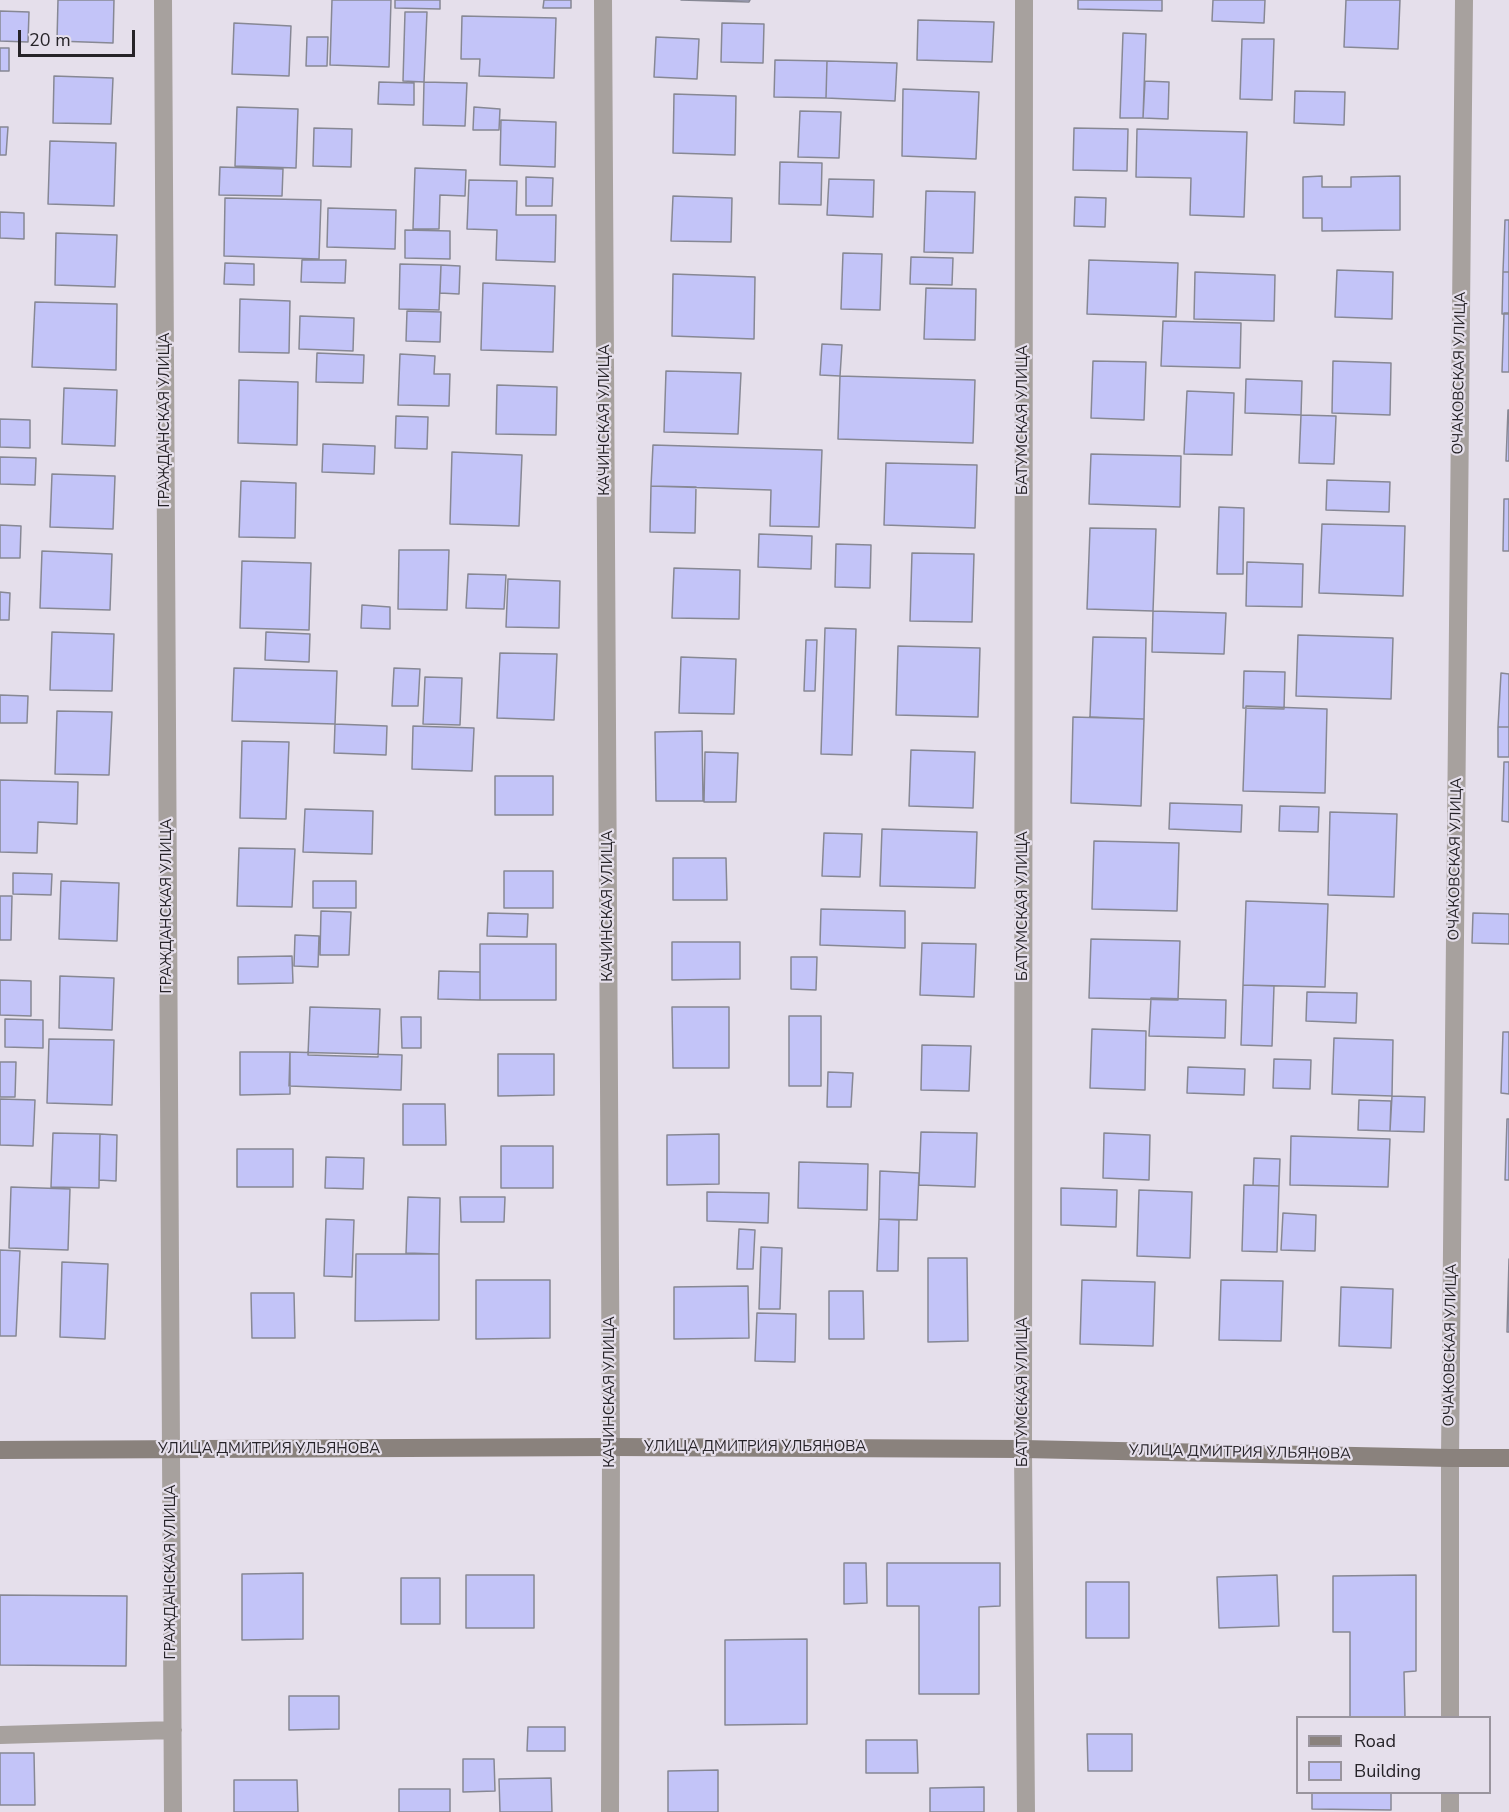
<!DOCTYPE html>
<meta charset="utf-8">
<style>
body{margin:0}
#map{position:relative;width:1509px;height:1812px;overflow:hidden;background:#e5dfeb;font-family:"Nunito Sans",sans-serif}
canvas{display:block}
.legend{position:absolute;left:1296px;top:1716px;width:195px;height:78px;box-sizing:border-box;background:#e5dfeb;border:2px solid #99949d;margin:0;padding:8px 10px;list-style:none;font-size:18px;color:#262328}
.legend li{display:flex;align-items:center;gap:12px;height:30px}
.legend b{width:30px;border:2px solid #99949d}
.scale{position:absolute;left:18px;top:30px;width:117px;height:27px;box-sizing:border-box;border:3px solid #262328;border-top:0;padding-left:8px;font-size:18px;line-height:21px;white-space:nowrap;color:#262328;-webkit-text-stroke:4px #e5dfeb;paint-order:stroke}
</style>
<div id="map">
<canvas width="1509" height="1812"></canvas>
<ul class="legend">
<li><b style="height:8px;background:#8a827d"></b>Road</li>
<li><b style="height:16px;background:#c3c4f8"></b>Building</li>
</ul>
<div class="scale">20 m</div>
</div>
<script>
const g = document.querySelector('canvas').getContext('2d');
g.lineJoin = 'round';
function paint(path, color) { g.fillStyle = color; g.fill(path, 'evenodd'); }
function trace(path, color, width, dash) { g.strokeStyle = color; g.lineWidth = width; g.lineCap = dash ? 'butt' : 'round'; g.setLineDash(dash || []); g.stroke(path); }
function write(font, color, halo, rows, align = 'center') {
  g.font = font + ' "Nunito Sans",sans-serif'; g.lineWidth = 4.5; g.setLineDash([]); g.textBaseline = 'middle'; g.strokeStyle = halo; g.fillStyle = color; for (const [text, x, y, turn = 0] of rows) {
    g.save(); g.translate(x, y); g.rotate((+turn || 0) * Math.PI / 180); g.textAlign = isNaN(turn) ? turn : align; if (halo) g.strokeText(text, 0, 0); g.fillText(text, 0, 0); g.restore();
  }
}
const building = new Path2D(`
 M58,0H114L113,43L57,41Z
 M332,0H391L389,67L330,65Z
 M395,0H440V9L395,8Z
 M544,0H571V8H543Z
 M681,0H750L749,2Z
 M1078,0H1162V11L1078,9Z
 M1213,0H1265L1264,23L1212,21Z
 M1346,0H1400L1398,49L1344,47Z
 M0,11L29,12L28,42L0,41Z
 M405,12H427L424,82L403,81Z
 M462,16L556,18L554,78L479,76L480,59H461Z
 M918,20L994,22L992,62L917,60Z
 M234,23L291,26L289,76L232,74Z
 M722,23L764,24L763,63L721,62Z
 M1123,33L1146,34L1143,118H1120Z
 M307,37H328L327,66H306Z
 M656,37L699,39L697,79L654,77Z
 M1242,39H1274L1272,100L1240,99Z
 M0,48H9V71H0Z
 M775,60L827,61L826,98L774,97Z
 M827,61L897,63L895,101L826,98Z
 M54,76L113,78L111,124L53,123Z
 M1145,81L1169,82L1168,119L1143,118Z
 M379,82L414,83V105L378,104Z
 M424,82L467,83L465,126L423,125Z
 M903,89L979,92L976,159L902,156Z
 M1295,91L1345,92L1344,125L1294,123Z
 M674,94L736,96L735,155L673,153Z
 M237,107L298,109L296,168L235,166Z
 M474,107L500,109L499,130H473Z
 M800,111L841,112L839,158L798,157Z
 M501,120L556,122L555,167L500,165Z
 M0,127H8L6,155H0Z
 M314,128L352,129L351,167L313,166Z
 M1074,128L1128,129L1127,171L1073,170Z
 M1137,129L1247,132L1244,217L1190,215L1191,178L1136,177Z
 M50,141L116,143L114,206L48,204Z
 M780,162L822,163L821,205L779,204Z
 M220,167L283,169L282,196L219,195Z
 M415,168L466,170L465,196L440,195L439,229H413Z
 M1322,176V187H1351V177L1400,176V230L1322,231V218H1303V177Z
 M526,177L553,178L552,206H526Z
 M829,179L874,180L873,217L827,215Z
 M469,180L517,181L516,215H556L555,262L496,260L497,230L467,229Z
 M926,191L975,192L973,253L924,252Z
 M673,196L732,198L731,242L671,241Z
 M1075,197L1106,198L1105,227L1074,226Z
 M225,198L321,200L319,259L224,256Z
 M328,208L396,210L395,249L327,247Z
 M0,212L24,213V239L0,238Z
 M1505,220H1509V272H1503Z
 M405,230L450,231V259L405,258Z
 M56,233L117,235L115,287L55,285Z
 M843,253L882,254L880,310L841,309Z
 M911,257L953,258L952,285L910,284Z
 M302,260H346L345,283L301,282Z
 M1089,260L1178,263L1176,317L1087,314Z
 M225,263L254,264V285L224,284Z
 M400,264L441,265L439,310L399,309Z
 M441,265L460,266L459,294L440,293Z
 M1337,270L1393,272L1392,319L1335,317Z
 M1195,272L1275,275L1274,321L1194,319Z
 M1503,272H1509V314H1502Z
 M673,274L755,277L754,339L672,336Z
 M483,283L555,286L553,352L481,350Z
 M926,288L976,289L975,340L924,339Z
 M240,299L290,301L289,353L239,352Z
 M35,302L117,304L116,370L32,367Z
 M407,311L441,312L440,342L406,341Z
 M1504,313H1509V372H1502Z
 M300,316L354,318L353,351L299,349Z
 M1163,321L1241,323L1240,368L1161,366Z
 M822,344L842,345L840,376L820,375Z
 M317,353L364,355L363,383L316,382Z
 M400,354L435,356L434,374H450L449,406L398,405Z
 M1093,361L1146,362L1144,420L1091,418Z
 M1333,361L1391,363L1390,415L1332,413Z
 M666,371L741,373L738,434L664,432Z
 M840,376L975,380L973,443L838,439Z
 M1246,379L1302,381L1301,415L1245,413Z
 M239,380L298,382L297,445L238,443Z
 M497,385L557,387L556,435L496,434Z
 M64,388L117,390L115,446L62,444Z
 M1187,391L1234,393L1232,455L1184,454Z
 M1508,410H1509V461H1506Z
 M1301,415L1336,416L1334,464L1299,463Z
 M396,416L428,417L427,449L395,448Z
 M0,419L30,420V448L0,447Z
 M323,444L375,446L374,474L322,472Z
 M653,445L822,450L819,527L770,526L771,490L651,486Z
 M452,452L522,455L519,526L450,524Z
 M1091,454L1181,456L1180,507L1089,504Z
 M0,457L36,458L35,485L0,484Z
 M886,463L977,465L975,528L884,525Z
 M52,474L115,476L113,529L50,527Z
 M1327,480L1390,482L1389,512L1326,510Z
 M241,481L296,483L295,538L239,537Z
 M651,486L696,487L695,533L650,532Z
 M1504,499H1509V551H1503Z
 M1219,507L1244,508L1243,574H1217Z
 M1322,524L1405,526L1403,596L1319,593Z
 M0,525L21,526L20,558H0Z
 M1090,528L1156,529L1153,611L1087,609Z
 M759,534L812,536L811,569L758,567Z
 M836,544L871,545L870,588L835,587Z
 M399,550H449L447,610L398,609Z
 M42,551L112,554L110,610L40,608Z
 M912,553L974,554L972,622L910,621Z
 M242,561L311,563L309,630L240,628Z
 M1247,562L1303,564L1302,607L1246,606Z
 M674,568L740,570L739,619L672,618Z
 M468,574L506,575L504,609L466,608Z
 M508,579L560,581L559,628L506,627Z
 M0,592L10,593L9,620H0Z
 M362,605L390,607V629L361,628Z
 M1153,611L1226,613L1224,654L1152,652Z
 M825,628L856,629L852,755L821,754Z
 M52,632L114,634L112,691L50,690Z
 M266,632L310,634L309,662L265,660Z
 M1298,635L1393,638L1391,699L1296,696Z
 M1093,637L1146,638L1144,719L1090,717Z
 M806,640H817L815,691H804Z
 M898,646L980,648L978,717L896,715Z
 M500,653L557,654L554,720L497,718Z
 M681,657L736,659L734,714L679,713Z
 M234,668L337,671L335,724L232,721Z
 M394,668L420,669L418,706H392Z
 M1244,671L1285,672L1284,709L1243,708Z
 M1501,673L1509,674V727H1498Z
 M425,677L462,678L460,725L423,724Z
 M0,695L28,696L27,723H0Z
 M1246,706L1327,709L1325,793L1243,791Z
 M57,711L112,712L109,775L55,774Z
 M1073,717L1144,719L1141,806L1071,803Z
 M335,724L387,726L386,755L334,753Z
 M413,726L474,728L472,771L412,769Z
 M1498,727H1509V757H1498Z
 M702,731L703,801H656L655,732Z
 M242,741L289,742L286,819L240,818Z
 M911,750L975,752L973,808L909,806Z
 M705,752L738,753L736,802H704Z
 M1504,762H1509V822L1502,821Z
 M495,776H553V815H495Z
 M0,780L78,782L77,824L38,822L37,853L0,852Z
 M1170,803L1242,805L1241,832L1169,829Z
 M1280,806L1319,807L1318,832L1279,831Z
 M305,809L373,811L372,854L303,852Z
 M1330,812L1397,814L1394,897L1328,895Z
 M882,829L977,832L975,888L880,886Z
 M824,833L862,834L860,877L822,876Z
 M1094,841L1179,843L1177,911L1092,909Z
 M239,848L295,849L292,907L237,906Z
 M673,858H726L727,900H673Z
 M504,871H553V908H504Z
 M13,873L52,874L51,895L13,894Z
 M61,881L119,883L117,941L59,939Z
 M313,881H356V908H313Z
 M0,896H12L11,940H0Z
 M1246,901L1328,904L1325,987L1243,985Z
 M821,909L905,911V948L820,945Z
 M321,911L351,912L349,955H320Z
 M488,913L528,914L527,937L487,936Z
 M1473,913L1509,914V944L1472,943Z
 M295,935L319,936L318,967L294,966Z
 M1091,939L1180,941L1178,1000L1089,998Z
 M672,942H740V979L672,980Z
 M922,943L976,944L974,997L920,995Z
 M480,944H556V1000H480Z
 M292,956L293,983L238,984V957Z
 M791,957H817L816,990L791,989Z
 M439,971L480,972V1000L438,999Z
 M60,976L114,978L112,1030L59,1028Z
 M0,980L31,981V1016L0,1015Z
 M1243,985L1274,986L1272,1046L1241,1045Z
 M1307,992L1357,993L1356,1023L1306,1021Z
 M1151,998L1226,1000L1225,1038L1149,1036Z
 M310,1007L380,1009L378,1057L308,1055Z
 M672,1007H729V1068H673Z
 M789,1016H821V1086H789Z
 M401,1017H421V1048H402Z
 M5,1019L43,1020V1048L5,1047Z
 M1092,1029L1146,1031L1145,1090L1090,1088Z
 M1503,1032H1509V1094L1501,1093Z
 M1334,1038L1393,1040L1392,1096L1332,1094Z
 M49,1039L114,1040L112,1105L47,1103Z
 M922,1045L971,1046L969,1091L921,1090Z
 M240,1052H290V1094L240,1095Z
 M290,1052L402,1055L401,1090L289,1086Z
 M498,1054H554V1095L498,1096Z
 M1274,1059L1311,1060L1310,1089L1273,1088Z
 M0,1062H16L15,1097H0Z
 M1188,1067L1245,1069L1244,1095L1187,1093Z
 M828,1072L853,1073L851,1107H827Z
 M1392,1096L1425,1097L1424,1132L1390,1131Z
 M0,1099L35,1100L33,1146L0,1145Z
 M1359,1100L1391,1101L1390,1131L1358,1130Z
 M403,1104H445L446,1145H403Z
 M1507,1119H1509V1180H1505Z
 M921,1132L977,1133L975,1187L919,1185Z
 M53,1133L100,1134L99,1188L51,1187Z
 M1104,1133L1150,1135L1149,1180L1103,1178Z
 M100,1134L117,1135L116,1181L99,1180Z
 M719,1134V1184L667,1185V1135Z
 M1291,1136L1390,1139L1388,1187L1290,1185Z
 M501,1146H553V1188H501Z
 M237,1149H293V1187H237Z
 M326,1157L364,1158L363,1189L325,1188Z
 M1254,1158L1280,1159L1279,1186L1253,1185Z
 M799,1162L868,1164L867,1210L798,1208Z
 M880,1171L919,1173L917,1220L879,1219Z
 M1244,1185L1279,1186L1277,1252L1242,1251Z
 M11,1187L70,1189L68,1250L9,1248Z
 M1061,1188L1117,1190L1116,1227L1061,1225Z
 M1139,1190L1192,1192L1190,1258L1137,1256Z
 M707,1192L769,1193L768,1223L707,1221Z
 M408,1197L440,1198L439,1254L406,1253Z
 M460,1197H505L504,1222H461Z
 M1283,1213L1316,1215L1315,1251L1281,1250Z
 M326,1219L354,1220L352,1277L324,1276Z
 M879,1219L899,1220L898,1271H877Z
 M739,1229L755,1230L753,1269H737Z
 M761,1247L782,1248L780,1309H759Z
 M0,1250L20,1251L16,1336H0Z
 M356,1254H439V1320L355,1321Z
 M928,1258H967L968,1341L928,1342Z
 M1509,1259V1332H1507Z
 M62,1262L108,1264L105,1339L60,1337Z
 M476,1280H550V1338L476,1339Z
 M1082,1280L1155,1282L1153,1346L1080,1344Z
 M1221,1280L1283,1281L1281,1341L1219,1340Z
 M748,1286L749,1338L674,1339V1287Z
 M1341,1287L1393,1289L1391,1348L1339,1346Z
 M829,1291H863L864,1339H829Z
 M251,1293H294L295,1338H252Z
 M757,1313L796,1314L795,1362L755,1361Z
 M844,1563H866L867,1603L844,1604Z
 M887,1563H1000V1606L979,1607V1694H919V1606H887Z
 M303,1573V1639L242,1640V1574Z
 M466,1575H534V1628H466Z
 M1277,1575L1279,1626L1219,1628L1217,1577Z
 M1416,1575V1671L1404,1672L1405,1718H1350V1632H1333V1576Z
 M401,1578H440V1624H401Z
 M1086,1582H1129V1638H1086Z
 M0,1595L127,1596L126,1666L0,1665Z
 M807,1639V1724L725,1725V1640Z
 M289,1696H339V1729L289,1730Z
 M528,1727H565V1751H527Z
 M1087,1734H1132V1771H1088Z
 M866,1740H917L918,1773H866Z
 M0,1753H34L35,1805H0Z
 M463,1759H494L495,1791L463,1792Z
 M718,1770V1812H668V1771Z
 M551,1778L552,1812H500L499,1779Z
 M234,1780H297L298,1812H234Z
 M984,1787V1812H930V1788Z
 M399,1789H450V1812H399Z
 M1312,1792H1391V1810L1312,1809Z`);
paint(building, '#c3c4f8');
trace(building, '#878894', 1.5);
trace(new Path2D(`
 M163,0L173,1812
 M603,0L611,1447L610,1812
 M1024,0L1023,1449L1026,1812
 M1450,1718V1458L1464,0
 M0,1735L173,1730
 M1450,1812V1792`), '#a7a19e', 18);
trace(new Path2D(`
 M0,1450L611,1447L1023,1449L1450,1458H1509`), '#8a827d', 18);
write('15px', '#262328', '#e5dfeb', [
 ["ОЧАКОВСКАЯ УЛИЦА",1460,373,-89],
 ["ГРАЖДАНСКАЯ УЛИЦА",165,420,-90],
 ["КАЧИНСКАЯ УЛИЦА",605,420,-90],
 ["БАТУМСКАЯ УЛИЦА",1023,420,-90],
 ["ОЧАКОВСКАЯ УЛИЦА",1456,859,-89],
 ["ГРАЖДАНСКАЯ УЛИЦА",167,906,-90],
 ["КАЧИНСКАЯ УЛИЦА",608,906,-90],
 ["БАТУМСКАЯ УЛИЦА",1023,906,-90],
 ["ОЧАКОВСКАЯ УЛИЦА",1451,1345,-89],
 ["КАЧИНСКАЯ УЛИЦА",610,1392,-90],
 ["БАТУМСКАЯ УЛИЦА",1023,1392,-90],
 ["УЛИЦА ДМИТРИЯ УЛЬЯНОВА",755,1447],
 ["УЛИЦА ДМИТРИЯ УЛЬЯНОВА",269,1449],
 ["УЛИЦА ДМИТРИЯ УЛЬЯНОВА",1240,1453,1],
 ["ГРАЖДАНСКАЯ УЛИЦА",171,1572,-90]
]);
</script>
